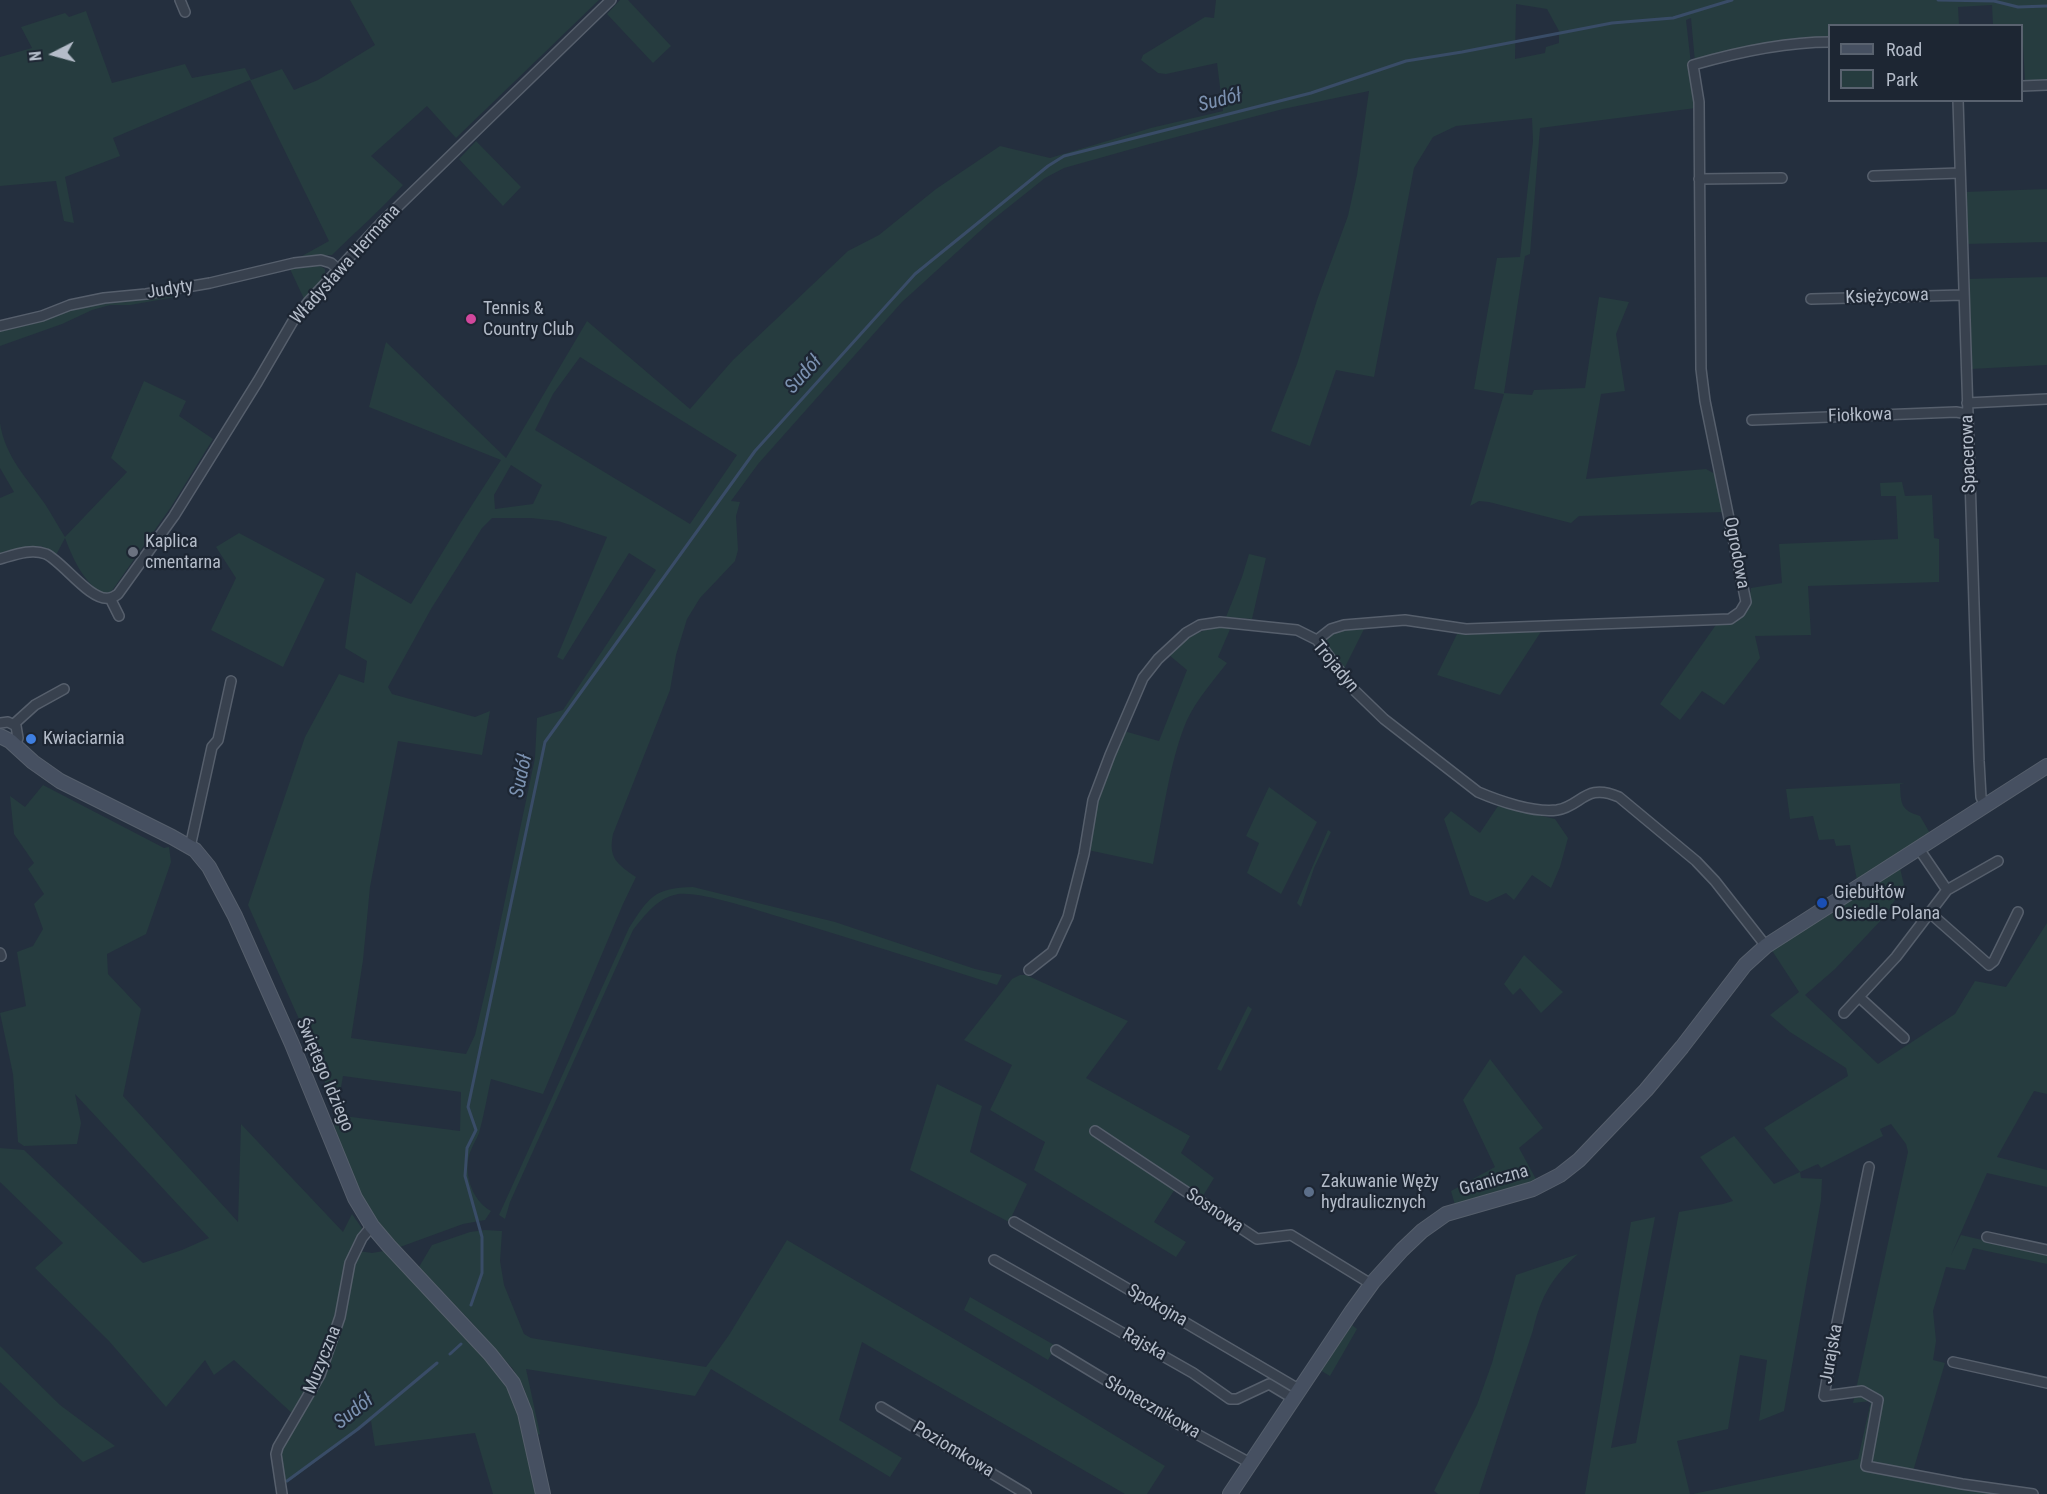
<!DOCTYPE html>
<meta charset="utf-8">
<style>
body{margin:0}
#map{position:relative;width:2047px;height:1494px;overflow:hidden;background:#242f3e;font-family:"Roboto Condensed",sans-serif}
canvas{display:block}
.legend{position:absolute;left:1828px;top:24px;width:195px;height:78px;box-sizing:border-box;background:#1d2633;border:2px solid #59626f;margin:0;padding:8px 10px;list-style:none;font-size:18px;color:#b4bcc9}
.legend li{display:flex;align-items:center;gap:12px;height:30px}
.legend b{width:30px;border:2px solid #59626f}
.north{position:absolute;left:24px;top:24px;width:60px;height:60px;-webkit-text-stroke:4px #1d2633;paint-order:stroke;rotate:264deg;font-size:16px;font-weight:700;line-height:24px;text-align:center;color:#b4bcc9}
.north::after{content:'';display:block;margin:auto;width:21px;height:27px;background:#b4bcc9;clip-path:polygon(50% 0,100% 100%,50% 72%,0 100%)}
</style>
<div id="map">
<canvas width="2047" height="1494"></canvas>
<ul class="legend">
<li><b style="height:8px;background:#465061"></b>Road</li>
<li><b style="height:16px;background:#263c3f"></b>Park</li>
</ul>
<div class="north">N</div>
</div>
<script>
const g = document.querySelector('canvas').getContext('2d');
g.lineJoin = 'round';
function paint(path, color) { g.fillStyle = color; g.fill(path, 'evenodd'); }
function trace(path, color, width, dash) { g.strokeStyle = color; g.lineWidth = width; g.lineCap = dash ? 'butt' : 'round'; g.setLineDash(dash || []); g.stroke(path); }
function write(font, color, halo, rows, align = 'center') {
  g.font = font + ' "Roboto Condensed",sans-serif'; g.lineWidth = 4.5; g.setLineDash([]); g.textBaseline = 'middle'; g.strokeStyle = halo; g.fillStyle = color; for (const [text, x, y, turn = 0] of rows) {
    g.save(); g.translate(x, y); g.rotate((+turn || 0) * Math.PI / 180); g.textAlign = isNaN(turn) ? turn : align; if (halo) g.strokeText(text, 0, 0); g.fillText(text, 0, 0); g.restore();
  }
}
paint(new Path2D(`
 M350,0H599L456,138L427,106L371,156L403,185C381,210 356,231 332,255L302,256L329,241L250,80L113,138L120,156L65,177L74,223L64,221L56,181L0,186V57L32,48L21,27L65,13L69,17L86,11L112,83L185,64L192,78L245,68L251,80L282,69L294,90L318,80L375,45Z
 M620,0H628L671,46L653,63L607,14Z
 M1216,0H2047V81L2025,82L2022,25H1993L1992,5L1958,7L1959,25L1830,26L1829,40L1695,62L1691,18L1686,20L1696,108L1540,128L1530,254L1525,256L1504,393L1532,395L1534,390L1585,388L1599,297L1629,302L1616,334L1625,391L1601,394L1586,479L1706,469L1715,474L1725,512L1579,516L1571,523L1489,502L1479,501L1470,506L1504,394L1474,389L1497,258L1520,257L1533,141L1532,118L1456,126L1433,137L1414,168L1374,377L1336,370L1310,446L1271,431L1297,364L1317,300L1348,216L1357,175L1369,91L1283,109L1146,145L1064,168L1045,178L991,221L902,302L758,464L731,501L740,502L736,516L738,550L735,561L700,598L687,619L676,655L670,690L613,834C608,858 617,864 636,877L623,904L543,1094L491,1079C487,1097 484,1115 479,1133C477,1139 473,1144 471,1150C462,1170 471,1200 491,1211L485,1220L463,1224L400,1247L376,1220L355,1185L332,1119L335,1115L320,1066L248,905L305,737L339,674L364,683L367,661L345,648L356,572L411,604L461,522L501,460L369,407L386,342L506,458L587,321L690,409L733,360L848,251L879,235L936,189L1000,146L1050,158L1151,128L1223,111L1217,63L1166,74L1158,73L1141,60L1143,55L1205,17L1214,18ZM1516,4L1547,9L1559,31V43L1546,47L1545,53L1515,59ZM580,357L737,455L690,524L535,430L553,394ZM511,465L542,485L533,504L495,509L494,495ZM492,518H531L558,521L607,537L557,657L563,660L629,553L656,570L563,710L537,718L535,758L489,976L475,1035L466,1054L351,1038L363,960L370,887L398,741L482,755L490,711L475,717L392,694L388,687L431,609L482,528ZM343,1076L461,1092L460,1131L336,1115Z
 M476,141L521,187L503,206L459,159Z
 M2047,189V242L1965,244L1964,192Z
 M320,266L325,269C326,283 314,291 305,301L290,269Z
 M2047,277V365L1970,369L1967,279Z
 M181,296L130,305H110L92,310L62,324L0,346V331L108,300Z
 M144,381L186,401L179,416L213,439L171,507L111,592L102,594C82,579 74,561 65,538L56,555L41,546L0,554V498L14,492L0,468V423C5,457 27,478 45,504C52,515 58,526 65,537L127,472L111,458Z
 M1902,482L1905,496L1932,495L1934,538L1939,539V582L1808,586L1811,635L1755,636L1760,658L1724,705L1702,691L1680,720L1660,704L1718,622C1745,619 1747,615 1751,588L1782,583L1779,544L1898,539L1896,496H1881L1880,483Z
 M239,533L325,579L283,667L211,630L236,578L216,547Z
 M1249,554L1266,558L1252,619L1226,617L1242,577Z
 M1220,627H1231L1218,657L1227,663C1213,681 1197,699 1187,720C1170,759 1162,820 1153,864L1088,850L1097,804L1107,771L1124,731L1159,741L1187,670L1169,655C1188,638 1194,631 1220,627Z
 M1353,628L1364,629L1344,669L1326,646L1325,640L1334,633Z
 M1542,630L1500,695L1437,675L1458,632Z
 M1905,783L1900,784C1901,803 1900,810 1920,816L1931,835L1857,880L1850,845L1836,846L1834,839L1819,840L1813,816L1790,819L1786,789Z
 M43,785L164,848L169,847L171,862L146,934L107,954L108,974L141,1009L123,1096L238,1222L241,1124L343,1232L352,1214L364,1231L337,1318L314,1381L294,1415L234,1360L214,1375L205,1360L166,1407L109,1341L35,1268L63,1243L0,1182V1148L24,1150L143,1263L182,1250L209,1238L75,1094L81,1123L77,1144L24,1146L18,1142L13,1074L0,1013L26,1006L17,952L33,946L43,929L34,904L44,894L28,869L34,863L14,834L10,796L25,807Z
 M1269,787L1317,822L1281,894L1247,873L1259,843L1246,836Z
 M1498,806L1555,819L1568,838L1560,867L1551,888L1532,875L1514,900L1506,893L1487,902L1470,895L1444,819L1451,811L1480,833Z
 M1328,830L1331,832L1314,868L1301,907L1297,903Z
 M1900,868L1904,885L1885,916L1835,969L1805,995L1878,1064L1955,1014L1975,981L2006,987L2047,923V1094L2034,1091L1997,1157L2047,1170V1187L1987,1173L1951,1255L1961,1235L2047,1255V1264L1973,1248L1965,1270L1946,1267L1933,1311L1936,1341L1933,1360L1945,1363L1911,1478L2008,1494H1693L1858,1459L1871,1401L1853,1403L1908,1152L1906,1144L1891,1124L1880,1129L1883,1136L1821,1168L1818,1164L1800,1172L1801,1178L1822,1179L1821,1200L1784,1411L1759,1421L1767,1360L1740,1355L1728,1429L1677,1441L1690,1494H1585L1631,1222L1655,1217L1611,1448L1636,1443L1679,1212L1723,1204L1733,1201L1700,1157L1734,1136L1774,1184L1800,1172L1764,1128L1848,1076L1846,1068L1790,1032L1770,1015L1799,992L1771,949Z
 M693,887L835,922L975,969L1002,975L997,985C925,962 853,939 780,917C757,910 700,891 678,894C657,898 646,914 633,930L510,1202L505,1219L499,1215L629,928C649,897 654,888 693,887Z
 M1524,955L1563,992L1541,1013L1520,988L1513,995L1504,984Z
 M1020,975H1026L1128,1021L1086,1078L1190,1136L1181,1153L1214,1178L1198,1204L1175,1189L1154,1222L1186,1242L1176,1257L1034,1170L1045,1142L990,1110L1012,1065L964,1040L1012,979Z
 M1248,1006L1252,1009L1221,1071L1217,1069Z
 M1490,1059L1543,1128L1519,1148L1537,1181L1455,1205L1451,1191L1495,1167L1463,1100Z
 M937,1084L982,1106L970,1152L1027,1184L1009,1222L910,1170Z
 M485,1230L502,1231L500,1261L504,1285L524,1334L531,1338L706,1367L729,1335L787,1240L1032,1385L1165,1466L1147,1494H1125L862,1342L839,1420L902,1458L890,1477L711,1369L695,1396L526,1369L540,1434L538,1435L524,1388L513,1369L476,1327L419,1267L432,1245L470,1232Z
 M359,1251L372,1253L384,1251L507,1381L517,1403L539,1494H493L475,1433L375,1446L371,1421L284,1485L280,1452L287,1436L310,1399Z
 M1578,1254C1552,1277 1541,1296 1533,1330L1479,1494H1438L1434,1491L1477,1405L1492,1363L1516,1275Z
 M970,1297L1056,1346L1048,1360L964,1310Z
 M1352,1325L1357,1329L1330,1376L1320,1370Z
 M0,1346L60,1405L115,1446L83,1462L0,1382Z`), '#263c3f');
trace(new Path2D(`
 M1938,0L1994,1L2018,7L2047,6
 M471,1305L482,1273V1237L465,1176L467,1148L476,1130L468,1107L545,742L755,451L915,274L1048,166L1064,156L1311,93L1406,61L1462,52L1612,23L1673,18L1732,0
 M450,1354L461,1344
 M287,1481L358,1429L437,1363`), '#394c67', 3);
const street = new Path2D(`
 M180,0L185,12
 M2022,86L2047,85
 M1958,100L1979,761L1981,797L1985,806
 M1873,176L1960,173
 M1699,179L1782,178
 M1811,299L1963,295
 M0,326L42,316L70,305L104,298L146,294L210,283L294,263L321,260L331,263L338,269
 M1967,403L2047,399
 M1752,420L1956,412L1968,414
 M0,559C14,555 31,548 46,554C63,562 91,602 109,598C113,598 115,596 118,594L174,516L258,381L293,321L309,301L382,222L611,0
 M110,598L119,616
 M1317,640L1331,629L1344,625L1405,620L1466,629L1730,619L1740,612L1746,602L1705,401L1701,369L1699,102L1693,65C1738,52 1783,42 1830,42
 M0,723L8,722L16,726L18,738L15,746
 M14,724L35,705L64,689
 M190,847L212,747L218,740L231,681
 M1919,849L1947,890
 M1930,913L1989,965L1994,961L2018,912
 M0,953L1,956
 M1029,970L1052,952L1068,917L1084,854L1093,800L1110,755L1143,678L1158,659L1186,633L1200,625L1220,622L1297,630L1317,640L1353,689L1384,719L1478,792C1499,801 1534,813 1557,810C1582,806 1585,782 1619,797L1696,861L1715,881L1766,946
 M1859,997L1904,1038
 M1844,1013L1896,957L1947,890L1998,861
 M1095,1131L1257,1239L1291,1235L1371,1284
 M1869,1167L1837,1323L1824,1396L1862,1391L1878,1400L1866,1466L1962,1484L2033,1494
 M1014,1222L1300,1390
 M1987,1237L2047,1250
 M994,1260L1193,1373L1230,1399H1237L1269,1384L1294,1399
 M1056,1350L1180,1425L1250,1463
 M1953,1362L2047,1383
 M881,1407L1026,1494
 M282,1494L276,1454L278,1447L320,1375L340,1317L350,1263L362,1238L372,1226`);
const secondary = new Path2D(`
 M0,736L10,741L33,762L60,781L172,837L195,850L209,867L235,916L292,1044L355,1198L372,1226L389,1246L490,1354L513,1383L525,1413L543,1494
 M1230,1494L1352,1311L1373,1282L1402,1250L1422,1231L1446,1214L1533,1189L1560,1175L1579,1160L1646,1090L1682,1047L1745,965L1766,946L2047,766`);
trace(street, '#565f6c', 12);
trace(secondary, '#565f6c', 16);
trace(street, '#38414e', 9);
trace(secondary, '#465061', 14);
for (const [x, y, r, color] of [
 [471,319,6,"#d1479c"],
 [133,552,6,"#6b7280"],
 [31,739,6,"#3f7fe0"],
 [1822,903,6,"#1a4fb4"],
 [1309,1192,6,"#5c6f8a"]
]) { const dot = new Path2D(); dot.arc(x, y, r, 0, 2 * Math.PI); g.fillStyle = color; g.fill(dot); trace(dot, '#1d2633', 2); }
write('18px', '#b4bcc9', '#1d2633', [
 ["Władysława Hermana",346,265,-48],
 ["Judyty",170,290,-9],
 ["Księżycowa",1887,297,-2],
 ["Fiołkowa",1860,416,-2],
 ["Spacerowa",1969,454,-92],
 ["Ogrodowa",1736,553,79],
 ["Trojadyn",1335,667,50],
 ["Świętego Idziego",324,1075,67],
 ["Graniczna",1494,1181,-16],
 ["Sosnowa",1214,1211,34],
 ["Spokojna",1157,1306,30],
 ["Rajska",1144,1345,30],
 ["Jurajska",1832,1354,-80],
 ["Muzyczna",323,1360,-68],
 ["Słonecznikowa",1152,1408,30],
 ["Poziomkowa",953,1450,31]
]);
write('18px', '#b4bcc9', '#1d2633', [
 ["Tennis &",483,309],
 ["Country Club",483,330],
 ["Kaplica",145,542],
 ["cmentarna",145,563],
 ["Kwiaciarnia",43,739],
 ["Giebułtów",1834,893],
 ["Osiedle Polana",1834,914],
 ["Zakuwanie Węży",1321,1182],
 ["hydraulicznych",1321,1203]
], 'left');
write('italic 20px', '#7c92b1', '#1d2633', [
 ["Sudół",1220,101,-14],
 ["Sudół",804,375,-48],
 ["Sudół",522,776,-78],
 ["Sudół",354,1412,-38]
]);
</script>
